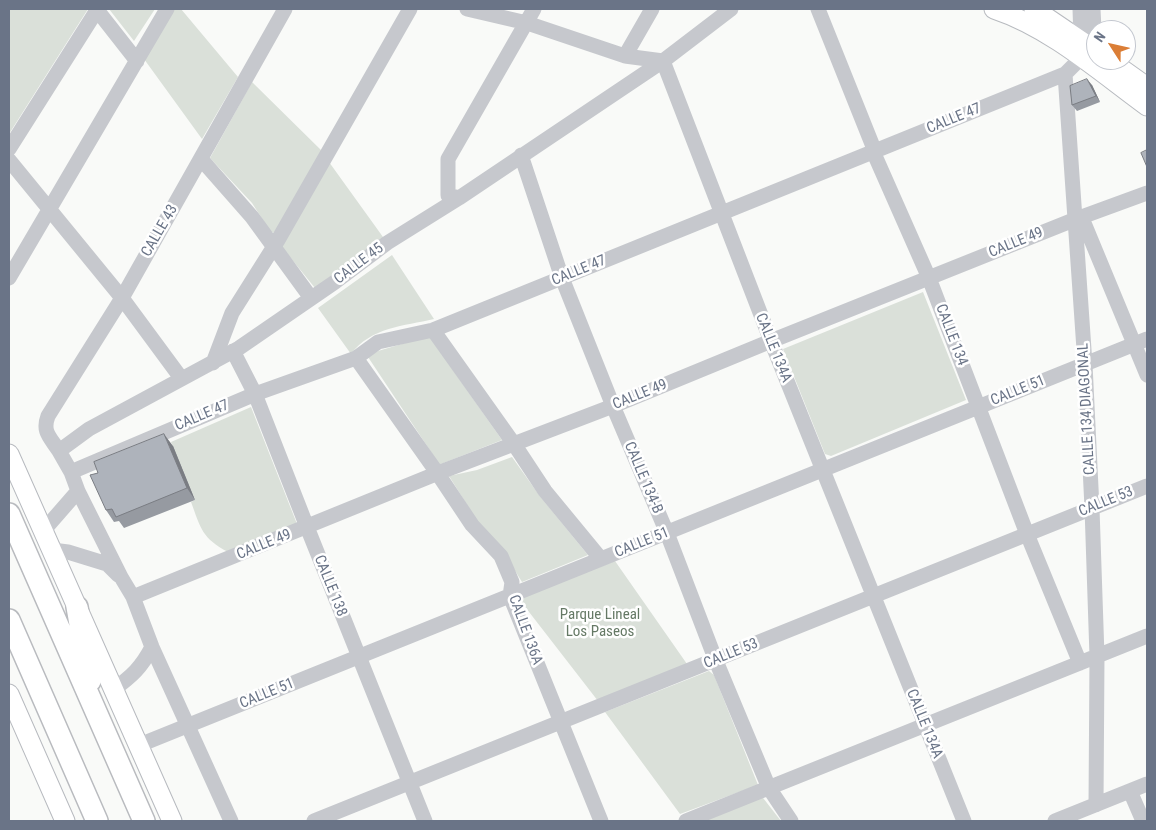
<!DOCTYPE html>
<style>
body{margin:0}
#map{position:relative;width:1156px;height:830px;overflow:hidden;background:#f9faf8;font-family:"Roboto Condensed",sans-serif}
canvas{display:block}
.frame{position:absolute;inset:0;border:10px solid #6a7487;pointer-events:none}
.north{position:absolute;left:1086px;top:20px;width:50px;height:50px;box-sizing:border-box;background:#fff;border:1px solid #c3c7cf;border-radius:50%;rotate:305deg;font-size:14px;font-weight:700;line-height:20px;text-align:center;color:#6a7487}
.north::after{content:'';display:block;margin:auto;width:18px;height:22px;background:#db7e36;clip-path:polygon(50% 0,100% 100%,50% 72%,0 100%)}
</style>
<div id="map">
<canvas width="1156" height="830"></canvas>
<div class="frame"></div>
<div class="north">N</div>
</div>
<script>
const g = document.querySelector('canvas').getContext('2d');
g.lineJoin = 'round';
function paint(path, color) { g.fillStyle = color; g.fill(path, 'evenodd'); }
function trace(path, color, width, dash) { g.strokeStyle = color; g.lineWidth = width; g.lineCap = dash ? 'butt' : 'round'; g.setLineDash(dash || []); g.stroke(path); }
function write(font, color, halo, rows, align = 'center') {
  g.font = font + ' "Roboto Condensed",sans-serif'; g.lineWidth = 5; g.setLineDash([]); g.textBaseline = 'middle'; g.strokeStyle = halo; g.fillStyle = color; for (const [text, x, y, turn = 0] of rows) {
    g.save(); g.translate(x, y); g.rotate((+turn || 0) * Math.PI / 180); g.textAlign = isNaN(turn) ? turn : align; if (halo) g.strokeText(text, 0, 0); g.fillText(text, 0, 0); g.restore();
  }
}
paint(new Path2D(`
 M9,9H88L9,134Z
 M109,9H155L134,41Z
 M173,9H181L238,77L202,139L144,59Z
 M252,82L322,151L274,233L270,231L252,203L210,158Z
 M329,162L383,237L315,288L281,246Z
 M392,255L434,319C404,326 371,327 351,354L318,308Z
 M923,292L966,400L831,456L825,454L783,349Z
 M429,336L502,440L441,464H439L368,357L378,351Z
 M251,407L297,524L228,552C202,538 201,529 191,502L195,500L171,442Z
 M512,457L539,495L588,555L522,582L504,553L479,524L449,476L477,470Z
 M615,561L687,664L598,701L519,599Z
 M709,671L714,675L758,785L680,814L605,712Z
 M760,794L781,821H705Z`), '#dae0d9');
const major = new Path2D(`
 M994,9C1051,28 1099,71 1147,106
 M1034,9L1096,51
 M1109,60L1147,87
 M9,454L172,821
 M9,694L65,821`);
const highway = new Path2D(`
 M9,514L144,821
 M77,607L90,681
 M9,620L97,821`);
trace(major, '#b7babf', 21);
trace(highway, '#b9bbbf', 24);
trace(new Path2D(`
 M467,9L527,23L625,56L663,61
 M818,9L872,144L876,158L929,278L1027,534L1080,663
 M1080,9L1081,40
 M1093,9L1095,50
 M625,56L652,9
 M663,61L771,341L964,821
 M1065,74L1085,364L1092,508L1097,656L1096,805
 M9,149L97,10L137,61
 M521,155L562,278L613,406L667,533L716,661L769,788L791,821
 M201,159L252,217L311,298
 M9,160L122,298L181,378
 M459,198L448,195V159L534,9
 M1082,218L1147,375
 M9,278L167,9
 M433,330L514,444L545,491L601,559
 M233,351L255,394L307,527L425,821
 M356,358L438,474L472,525L501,556L512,582L510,596L601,821
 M213,363L232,313L278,240L410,9
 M59,451C50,437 42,432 48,416L122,298L285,9
 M71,472L255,394L356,358L378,342L433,330L1065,74L1081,58
 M78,491L121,577L133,597L152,647L231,821
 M44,530L78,491L71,472L59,451L89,429L239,348L335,282L387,243L459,198L663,61L731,9
 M52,550L68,552L107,564L118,575
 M133,597L443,471L613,406L771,341L1076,219L1147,193
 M113,690C132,676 141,668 152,647
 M137,746L1147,339
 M1130,791L1143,821
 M314,821L1147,486
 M686,821L1147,636
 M1055,821L1147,784`), '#c6c8cd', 15);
trace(major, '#fff', 19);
trace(highway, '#fff', 21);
paint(new Path2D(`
 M1092,85L1100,102L1077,111L1072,105Z
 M173,446L195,500L124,528L119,521L114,522L106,510L98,473Z`), '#969aa1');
paint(new Path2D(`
 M1087,79L1092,85L1100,102L1096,96Z
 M164,434L173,446L195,500L187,488Z`), '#7a7d83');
const building = new Path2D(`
 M1087,79L1096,96L1072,105L1070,86Z
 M1147,150V167L1141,153Z
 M164,434L187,488L116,517L112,509L106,510L90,475L98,473L94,462Z`);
paint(building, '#aeb3bb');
trace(building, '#7a7d83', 1);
write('15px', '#6a7487', '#fff', [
 ["CALLE 47",954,119,-22],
 ["CALLE 43",160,231,-60],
 ["CALLE 49",1016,243,-22],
 ["CALLE 45",359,264,-37],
 ["CALLE 47",579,271,-22],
 ["CALLE 134",951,335,69],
 ["CALLE 134A",773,348,68],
 ["CALLE 51",1018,391,-22],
 ["CALLE 49",640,395,-22],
 ["CALLE 134 DIAGONAL",1087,409,-93],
 ["CALLE 47",202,416,-23],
 ["CALLE 134-B",643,478,67],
 ["CALLE 53",1106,502,-22],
 ["CALLE 51",642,543,-22],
 ["CALLE 49",264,545,-22],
 ["CALLE 138",330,586,68],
 ["CALLE 136A",525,630,70],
 ["CALLE 53",731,654,-22],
 ["CALLE 51",267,694,-22],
 ["CALLE 134A",924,724,68]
]);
write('15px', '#657965', '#fff', [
 ["Parque Lineal",600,615],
 ["Los Paseos",600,632]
]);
</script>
